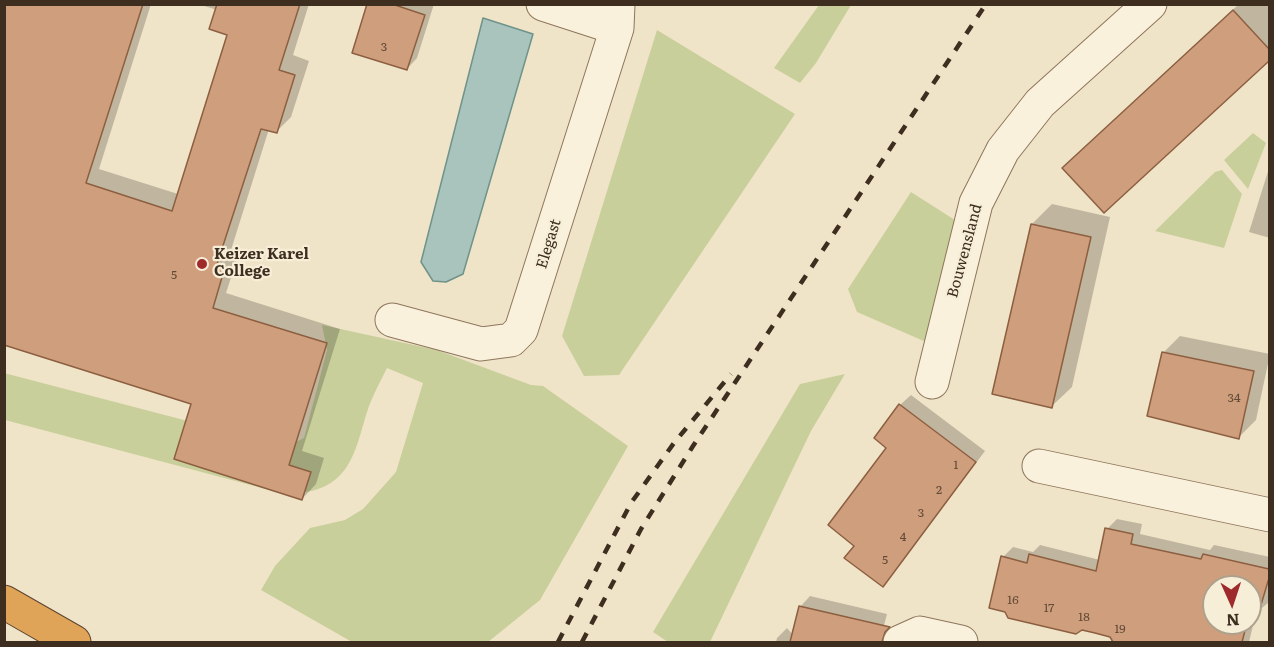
<!DOCTYPE html>
<style>
body{margin:0}
#map{position:relative;width:1274px;height:647px;overflow:hidden;background:#f0e4c8;font-family:Literata,serif}
canvas{display:block}
.frame{position:absolute;inset:0;border:6px solid #3d2e20;pointer-events:none}
.north{position:absolute;left:1202px;top:575px;width:60px;height:60px;box-sizing:border-box;background:#f7eed8;border:2px solid #ada18e;border-radius:50%;rotate:177deg;font-size:16px;font-weight:700;line-height:24px;text-align:center;color:#3d2e20}
.north::after{content:'';display:block;margin:auto;width:21px;height:27px;background:#9e2a2b;clip-path:polygon(50% 0,100% 100%,50% 72%,0 100%)}
</style>
<div id="map">
<canvas width="1274" height="647"></canvas>
<div class="frame"></div>
<div class="north">N</div>
</div>
<script>
const g = document.querySelector('canvas').getContext('2d');
g.lineJoin = 'round';
function paint(path, color) { g.fillStyle = color; g.fill(path, 'evenodd'); }
function trace(path, color, width, dash) { g.strokeStyle = color; g.lineWidth = width; g.lineCap = dash ? 'butt' : 'round'; g.setLineDash(dash || []); g.stroke(path); }
function write(font, color, halo, rows, align = 'center') {
  g.font = font + ' Literata,serif'; g.lineWidth = 4.5; g.setLineDash([]); g.textBaseline = 'middle'; g.strokeStyle = halo; g.fillStyle = color; for (const [text, x, y, turn = 0] of rows) {
    g.save(); g.translate(x, y); g.rotate((+turn || 0) * Math.PI / 180); g.textAlign = isNaN(turn) ? turn : align; if (halo) g.strokeText(text, 0, 0); g.fillText(text, 0, 0); g.restore();
  }
}
paint(new Path2D(`
 M819,5H851L816,63L800,83L774,68Z
 M657,30L795,114L619,375L584,376L562,336Z
 M1253,133L1266,143L1248,189L1224,160Z
 M1222,170L1242,194L1224,248L1155,231L1215,172Z
 M911,192L958,222L926,342L857,312L848,289Z
 M322,325L437,350L531,385L543,386L628,446L540,600L488,642H352L261,590L275,566L310,528L345,520L363,509L396,472L423,383L387,368C381,380 374,393 369,406C358,437 355,477 318,489C305,494 290,492 277,492L5,420L4,373L230,432L266,456L304,438L327,350Z
 M845,374L811,431L710,642H668L653,632L800,384Z`), '#c9cf9b');
const water = new Path2D(`
 M483,18L533,34L463,274L446,282L433,281L421,262Z`);
paint(water, '#a9c4bc');
trace(water, '#6f938a', 1.5);
paint(new Path2D(`
 M4,4H151L99,169L178,194L229,34L217,10L198,4H309L293,55L309,61L291,117L276,132L269,129L231,250L239,253L226,293L340,329L302,451L324,458L316,484L302,499L193,403L4,343Z
 M369,4H434L417,58L407,69Z
 M1239,4H1267L1270,7V59L1105,211L1084,148Z
 M1270,165V238L1249,232Z
 M1052,204L1110,217L1072,387L1052,406L1032,224Z
 M1180,336L1270,354L1256,420L1239,437L1163,353Z
 M911,395L985,451L893,574L883,585L856,545L900,405Z
 M1117,519L1142,524L1140,534L1210,550L1214,545L1270,557V598L1268,603L1256,613L1249,642H1115L1112,635L1003,557L1013,547L1033,552L1040,545L1100,560L1107,529ZM1214,587H1250V623H1214Z
 M810,596L887,614L880,641L776,642L777,638L787,628L793,635L800,607Z`), '#0003');
const building = new Path2D(`
 M4,4H143L86,183L172,211L227,35L209,29L217,4H300L279,70L295,75L277,133L261,129L217,264L225,267L213,308L327,343L289,465L311,472L302,500L174,459L191,404L4,345Z
 M367,4H392L425,15L407,70L352,53Z
 M1233,10L1269,49V61L1104,213L1062,168Z
 M1031,224L1091,237L1052,408L992,394Z
 M1162,352L1254,371L1239,439L1147,416Z
 M899,404L976,462L883,587L844,558L854,546L828,525L886,448L874,438Z
 M1105,528L1133,534L1131,544L1201,559L1203,554L1269,569V578L1258,615L1250,613V587H1214V623H1247L1242,642H1113L1110,637L1095,633L1082,630L1076,634L1008,618L1005,612L989,608L1001,556L1027,563L1029,554L1096,571Z
 M799,606L890,627L885,632L882,642H790Z`);
paint(building, '#cf9f7d');
trace(building, '#8d5f41', 1.5);
const minor = new Path2D(`
 M543,4L617,28
 M392,320L481,344L511,340L521,330L617,28L618,4
 M932,382L976,203L1003,150L1040,103L1150,4
 M1039,466L1270,515
 M900,642L920,633L961,642`);
const highway = new Path2D(`
 M4,602L74,642`);
trace(minor, '#8d765c', 35);
trace(highway, '#5b4430', 35);
trace(minor, '#faf1dc', 33);
trace(highway, '#e0a458', 33);
trace(new Path2D(`
 M558,642L631,503L674,443L731,374
 M582,642L641,529L693,446L986,4`), '#3d2e20', 4.5, [10, 10]);
for (const [x, y, r, color] of [
 [202,264,6,"#9e2a2b"]
]) { const dot = new Path2D(); dot.arc(x, y, r, 0, 2 * Math.PI); g.fillStyle = color; g.fill(dot); trace(dot, '#f7eed8', 2); }
write('12px', '#624a37', null, [
 ["3",384,47],
 ["5",174,275],
 ["34",1234,398],
 ["1",956,465],
 ["2",939,490],
 ["3",921,513],
 ["4",903,537],
 ["5",885,560],
 ["16",1013,600],
 ["17",1049,608],
 ["18",1084,617],
 ["19",1120,629]
]);
write('15px', '#3d2e20', '#f7eed8', [
 ["Elegast",549,244,-73],
 ["Bouwensland",965,251,-75]
]);
write('bold 15px', '#3d2e20', '#f7eed8', [
 ["Keizer Karel",214,255],
 ["College",214,272]
], 'left');
</script>
